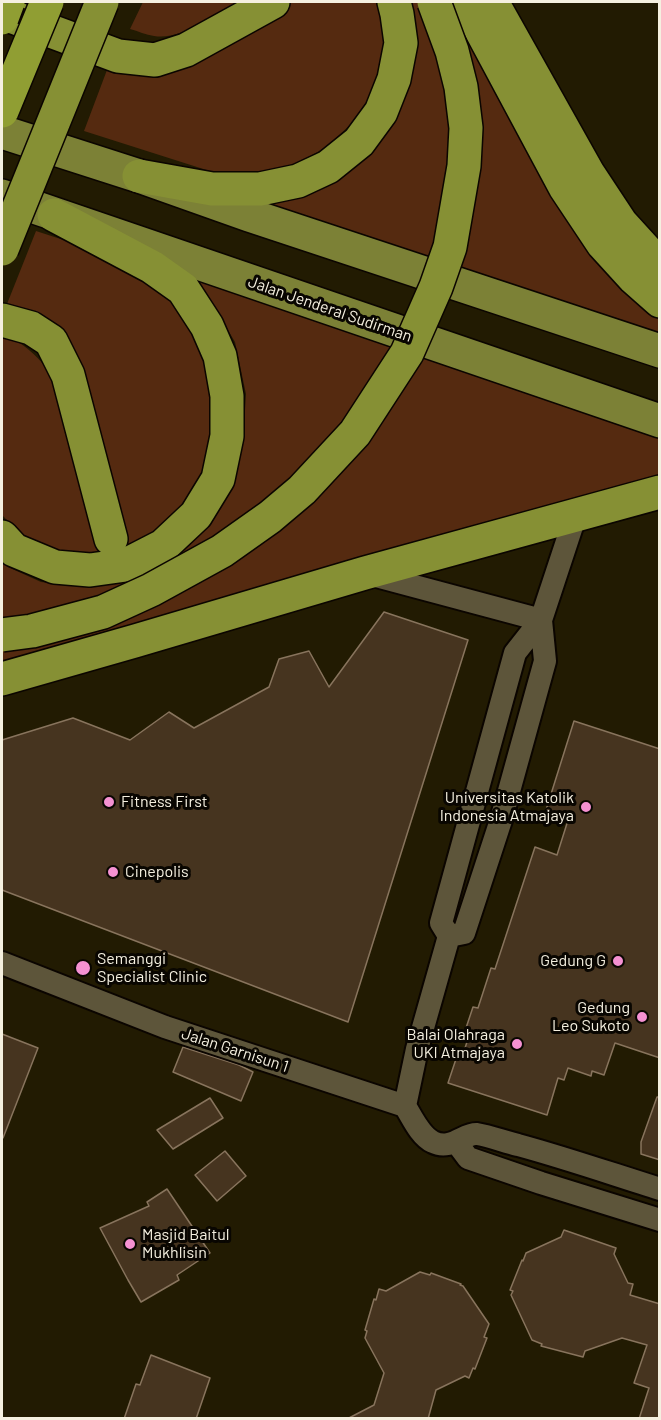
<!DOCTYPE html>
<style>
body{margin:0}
#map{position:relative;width:661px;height:1420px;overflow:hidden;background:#221b02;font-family:Barlow,sans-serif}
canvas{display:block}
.frame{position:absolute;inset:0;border:3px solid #f5f0e0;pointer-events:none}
</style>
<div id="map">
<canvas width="661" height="1420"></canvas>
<div class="frame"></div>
</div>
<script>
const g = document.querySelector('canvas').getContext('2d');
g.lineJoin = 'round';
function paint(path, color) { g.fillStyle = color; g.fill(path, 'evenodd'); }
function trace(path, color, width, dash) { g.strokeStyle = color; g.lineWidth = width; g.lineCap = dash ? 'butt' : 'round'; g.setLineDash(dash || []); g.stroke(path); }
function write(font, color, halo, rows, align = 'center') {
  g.font = font + ' Barlow,sans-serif'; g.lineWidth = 6; g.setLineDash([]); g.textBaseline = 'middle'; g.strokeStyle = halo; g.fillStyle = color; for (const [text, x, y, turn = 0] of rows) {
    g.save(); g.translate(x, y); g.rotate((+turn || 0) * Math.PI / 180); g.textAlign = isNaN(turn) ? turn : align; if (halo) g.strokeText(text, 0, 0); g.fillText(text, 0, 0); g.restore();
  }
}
paint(new Path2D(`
 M143,2H238C215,14 181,41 154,36C146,35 138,31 130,29Z
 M291,2H376L384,35L382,64L367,101L350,125L325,148L295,164L264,171L219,174L84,131L110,62L205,50Z
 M394,2H466L659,301V351L249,215L298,181L381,112Z
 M36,231L116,257L153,281L183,315L207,348L220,432L191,504L153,539L124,551L72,365L5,309Z
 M196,276L229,289L399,350L529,391L659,435V483L451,532L453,549L2,679V560L8,567L41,582L75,586L134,581L175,559L211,524L228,490L243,442L246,394L235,342Z
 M2,334C20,340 44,360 52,378C58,390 61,405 65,418C79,463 89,510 101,555L66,556L26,540L2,515Z`), '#552a10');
const building = new Path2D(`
 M384,612L468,640L348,1022L2,890V740L73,718L130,740L169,712L194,728L269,687L279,659L309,651L329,687Z
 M574,721L660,749V1058L615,1043L604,1075L592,1071L591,1076L568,1068L564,1080L558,1078L547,1115L448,1083L456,1059L461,1060L471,1030L466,1028L473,1007L478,1008L491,968L495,969L535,847L557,855L569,817L546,810Z
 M2,1034L38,1048L3,1138H2Z
 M183,1047L239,1065L253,1072L241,1101L173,1072Z
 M657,1097H660V1160L641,1154V1142Z
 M210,1098L223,1118L173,1149L157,1130Z
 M225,1151L246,1176L217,1201L195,1175Z
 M167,1189L210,1253L177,1275L179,1280L141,1302L128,1280L100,1228L149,1206L147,1202Z
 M564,1230L616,1248L614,1254L628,1283L633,1284L630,1295L660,1304V1419H639L649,1388L634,1383L647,1345L622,1338L585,1351L583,1357L541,1346L542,1344L532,1340L511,1295L513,1291L510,1290L522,1260L523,1261L526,1253L561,1237Z
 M420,1272L430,1275L431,1273L461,1284L460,1285L463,1286L489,1324L484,1337L487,1338L475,1369L473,1368L469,1378L465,1376L436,1390L428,1419H347L374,1405L384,1373L365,1338L367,1331L365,1330L374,1299L376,1300L379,1289L386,1291Z
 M151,1355L210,1378L196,1419H124L136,1384L140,1385Z`);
paint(building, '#46341f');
trace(building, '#88745d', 1.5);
const minor = new Path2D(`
 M369,574L541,620
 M449,936L441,923L515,653L541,620L576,514
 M449,936L464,933L501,820L545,661L541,620
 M2,963L165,1027L405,1106C412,1117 420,1136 433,1142C451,1151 464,1133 477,1134C490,1136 505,1142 518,1145C566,1158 612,1174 660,1189
 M405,1106L417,1049L449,936
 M456,1142L468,1158L541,1183L660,1220`);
const primary = new Path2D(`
 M2,132L139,176L249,215L660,351
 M2,196L660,421`);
const trunk = new Path2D(`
 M466,2L565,187L603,244L634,278L660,301
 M492,2L588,173L621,223L660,266
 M2,13L118,56L155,60L186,50L273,2
 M139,176L212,189H260L298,181L328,167L359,142L381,112L394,79L401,43L397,14L394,2
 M2,320L31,328L51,341L68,375L111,539
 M2,537L14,550L55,567L90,570L126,565L163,546L196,515L218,479L227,436V396L220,356L207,326L183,289L152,267L54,215
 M2,679L135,641L365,573L660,492`);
trace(minor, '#0b0500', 26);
trace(primary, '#0b0500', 36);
trace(trunk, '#0b0500', 36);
trace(minor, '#5d553a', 22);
trace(primary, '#7c8136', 33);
trace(trunk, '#869034', 33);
const trunkBridge = new Path2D(`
 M2,249L102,2
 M2,635L32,631L103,612L151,590L222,551L270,517L302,490L355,433L407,353L436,287L450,247L464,166L466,128L461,87L452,51L434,2`);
const motorwayBridge = new Path2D(`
 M2,18L8,2
 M2,111L47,2`);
trace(trunkBridge, '#0b0500', 36, []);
trace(motorwayBridge, '#0b0500', 36, []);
trace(trunkBridge, '#869034', 33);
trace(motorwayBridge, '#909e33', 33);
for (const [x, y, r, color] of [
 [109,802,6,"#f591d2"],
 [586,807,6,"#f591d2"],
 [113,872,6,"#f591d2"],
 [618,961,6,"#f591d2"],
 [83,968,8,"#f591d2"],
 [642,1017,6,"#f591d2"],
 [517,1044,6,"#f591d2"],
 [130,1244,6,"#f591d2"]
]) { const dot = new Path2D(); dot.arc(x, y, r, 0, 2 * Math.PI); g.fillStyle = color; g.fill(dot); trace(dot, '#090601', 2); }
write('16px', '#f5f0e0', '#090601', [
 ["Jalan Jenderal Sudirman",330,309,19],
 ["Jalan Garnisun 1",235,1050,18]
]);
write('16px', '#f5f0e0', '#090601', [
 ["Universitas Katolik",574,798],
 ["Indonesia Atmajaya",574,816],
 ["Fitness First",121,802,"left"],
 ["Cinepolis",125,872,"left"],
 ["Semanggi",97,959,"left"],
 ["Specialist Clinic",97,977,"left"],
 ["Gedung G",606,961],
 ["Gedung",630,1008],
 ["Leo Sukoto",630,1026],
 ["Balai Olahraga",505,1035],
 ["UKI Atmajaya",505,1053],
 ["Masjid Baitul",142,1235,"left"],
 ["Mukhlisin",142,1253,"left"]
], 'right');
</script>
